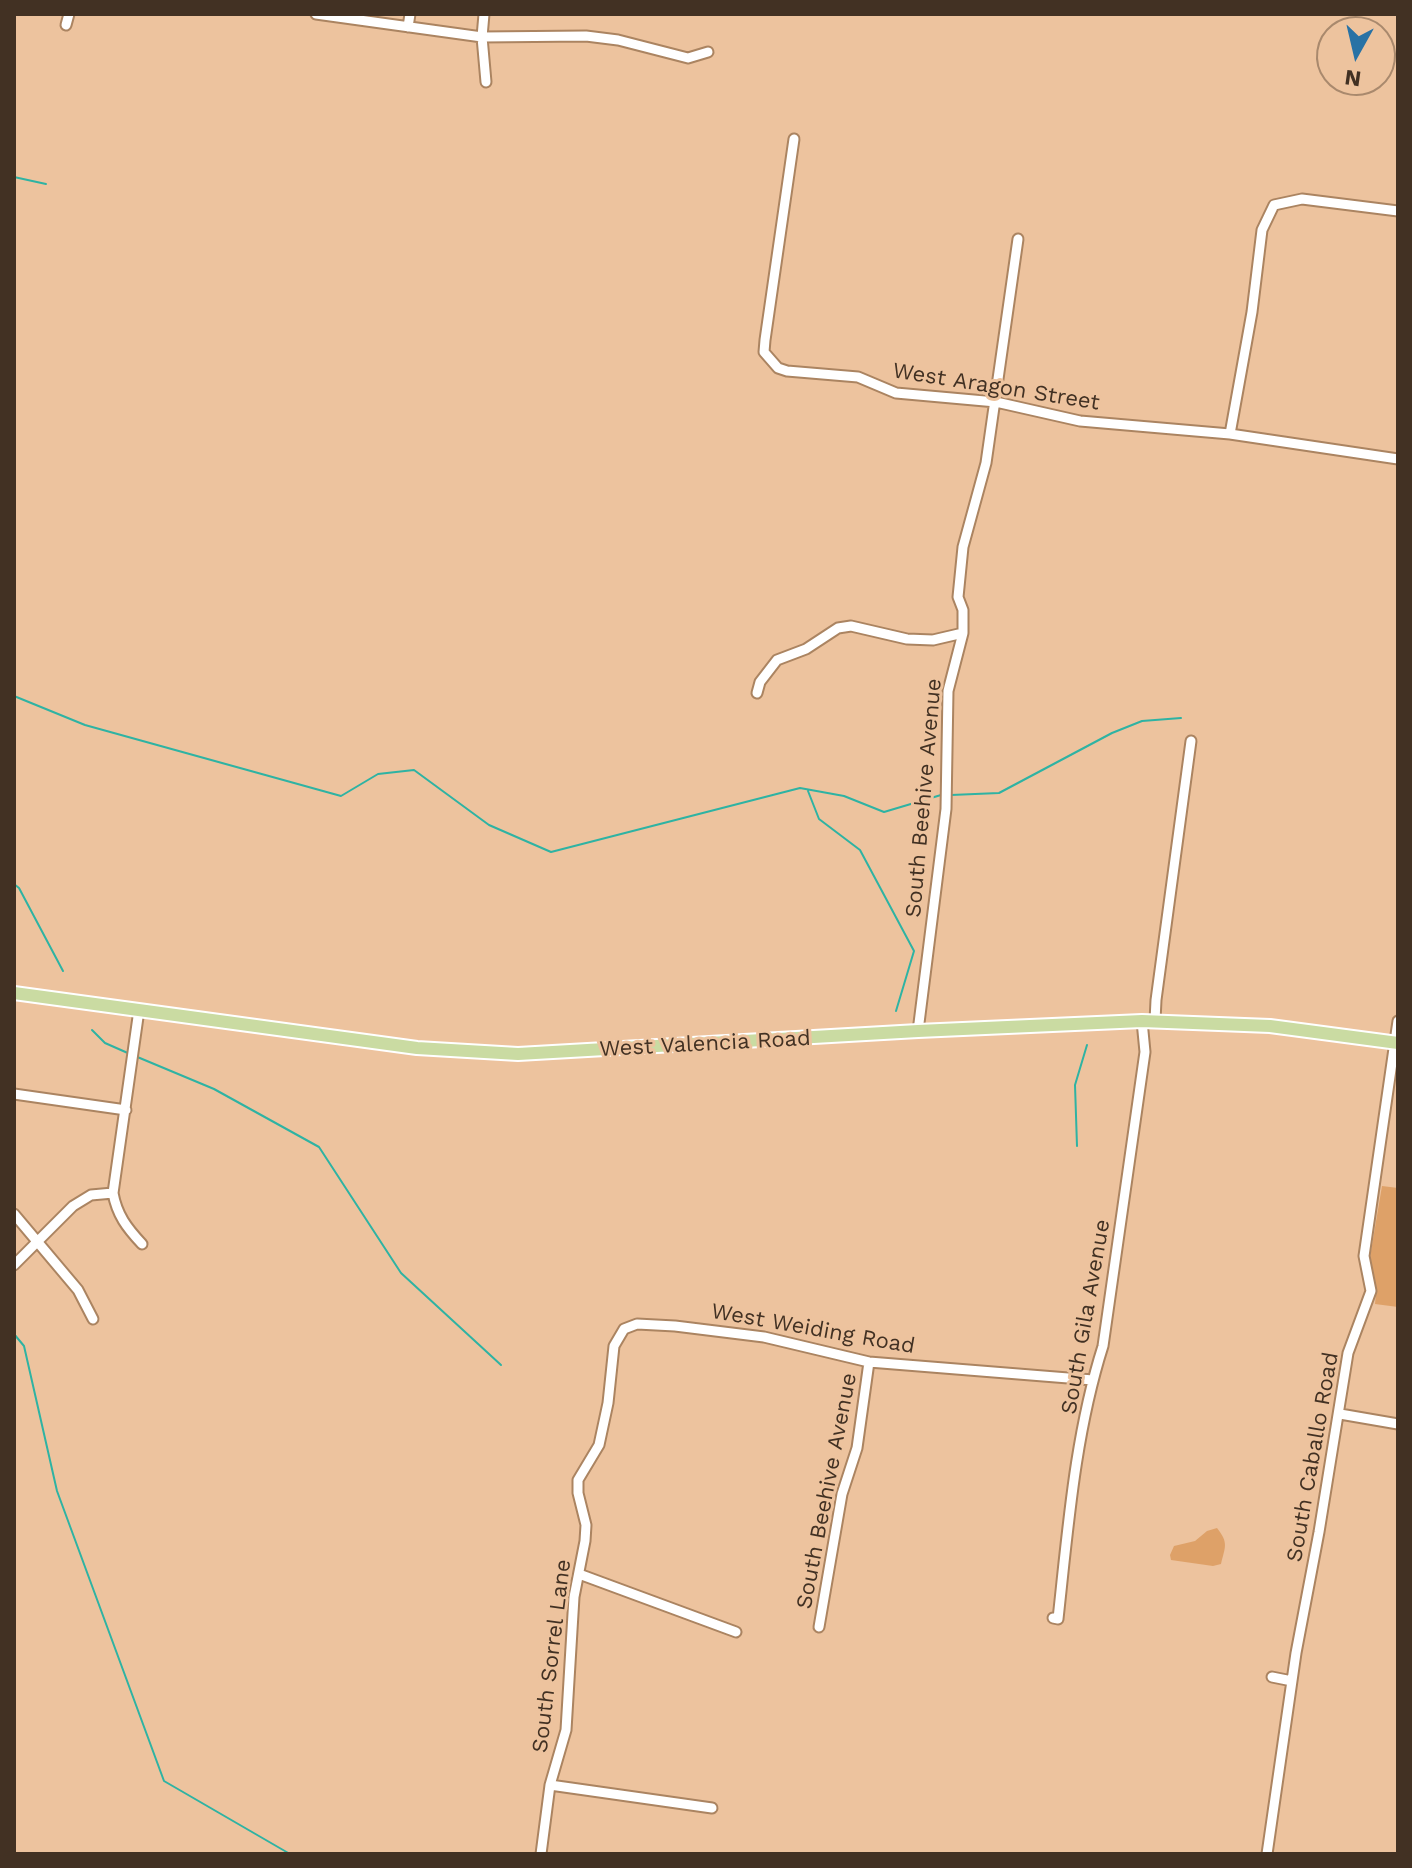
<!DOCTYPE html>
<style>
body{margin:0}
#map{position:relative;width:1412px;height:1868px;overflow:hidden;background:#edc39e;font-family:"Work Sans",sans-serif}
canvas{display:block}
.frame{position:absolute;inset:0;border:16px solid #423123;pointer-events:none}
.north{position:absolute;left:1316px;top:16px;width:80px;height:80px;box-sizing:border-box;background:#edc39e;border:2px solid #a9896d;border-radius:50%;rotate:188deg;font-size:22px;font-weight:700;line-height:32px;text-align:center;color:#423123}
.north::after{content:'';display:block;margin:auto;width:28px;height:36px;background:#2872a5;clip-path:polygon(50% 0,100% 100%,50% 72%,0 100%)}
</style>
<div id="map">
<canvas width="1412" height="1868"></canvas>
<div class="frame"></div>
<div class="north">N</div>
</div>
<script>
const g = document.querySelector('canvas').getContext('2d');
g.lineJoin = 'round';
function paint(path, color) { g.fillStyle = color; g.fill(path, 'evenodd'); }
function trace(path, color, width, dash) { g.strokeStyle = color; g.lineWidth = width; g.lineCap = dash ? 'butt' : 'round'; g.setLineDash(dash || []); g.stroke(path); }
function write(font, color, halo, rows, align = 'center') {
  g.font = font + ' "Work Sans",sans-serif'; g.lineWidth = 6; g.setLineDash([]); g.textBaseline = 'middle'; g.strokeStyle = halo; g.fillStyle = color; for (const [text, x, y, turn = 0] of rows) {
    g.save(); g.translate(x, y); g.rotate((+turn || 0) * Math.PI / 180); g.textAlign = isNaN(turn) ? turn : align; if (halo) g.strokeText(text, 0, 0); g.fillText(text, 0, 0); g.restore();
  }
}
paint(new Path2D(`
 M1382,1186L1398,1188V1307L1375,1304L1376,1293L1370,1257Z
 M1217,1528C1229,1543 1225,1547 1221,1564L1213,1566L1171,1560L1170,1555L1174,1546L1195,1541L1207,1531Z`), '#dea168');
trace(new Path2D(`
 M14,177L46,184
 M14,696L85,725L341,796L378,774L414,770L489,825L551,852L800,788L844,796L884,812L941,795
 M808,791L819,819L860,850L914,951L896,1011
 M951,795L999,793L1112,733L1142,721L1181,718
 M14,884L19,888L63,971
 M92,1030L105,1043L130,1054
 M135,1056L214,1089L319,1147L401,1273L501,1365
 M1077,1146L1075,1085L1087,1045
 M14,1334L24,1346L57,1491L164,1781L290,1854`), '#2eb3a3', 2);
const minor = new Path2D(`
 M316,14L482,37L586,36L618,40L688,58L708,52
 M484,14L482,37L486,82
 M66,25L69,14
 M408,27L410,14
 M794,139L765,340L764,352L778,368L787,371L858,377L896,393L996,402L1080,421L1230,434L1398,459
 M1230,434L1252,312L1262,230L1274,205L1302,199L1398,211
 M757,693L760,682L777,660L806,649L838,628L851,626L907,639L933,640L963,633
 M139,1010L113,1193C117,1215 127,1228 142,1244
 M1155,1021L1156,1000L1191,741
 M918,1031L946,809L948,691L963,633V610L958,597L963,547L986,463L1018,239
 M14,1094L126,1110
 M14,1214L78,1290L93,1319
 M14,1265L73,1206L91,1195L113,1193
 M1340,1414L1398,1424
 M579,1574L736,1632
 M1053,1618L1058,1619C1068,1528 1075,1434 1103,1346L1145,1052L1142,1021
 M819,1627L842,1494L857,1448L869,1362
 M1272,1677L1292,1681
 M550,1785L712,1808
 M541,1854L550,1785L566,1730L574,1597L585,1541L586,1525L578,1493V1480L599,1445L608,1403L614,1346L624,1329L637,1324L675,1326L764,1337L869,1362L1093,1380
 M1267,1854L1296,1653L1319,1532L1348,1353L1371,1291L1364,1256L1398,1021`);
const major = new Path2D(`
 M14,993L417,1048L518,1054L918,1031L1142,1021L1270,1026L1398,1043`);
trace(minor, '#ab8461', 13);
trace(major, '#fff', 16);
trace(minor, '#fff', 9);
trace(major, '#cadba2', 12);
write('22px', '#423123', '#edc39e', [
 ["West Aragon Street",996,387,9],
 ["South Beehive Avenue",924,798,-85],
 ["West Valencia Road",705,1044,-3],
 ["South Gila Avenue",1086,1317,-80],
 ["West Weiding Road",813,1329,10],
 ["South Caballo Road",1313,1457,-80],
 ["South Beehive Avenue",827,1491,-79],
 ["South Sorrel Lane",552,1656,-83]
]);
</script>
